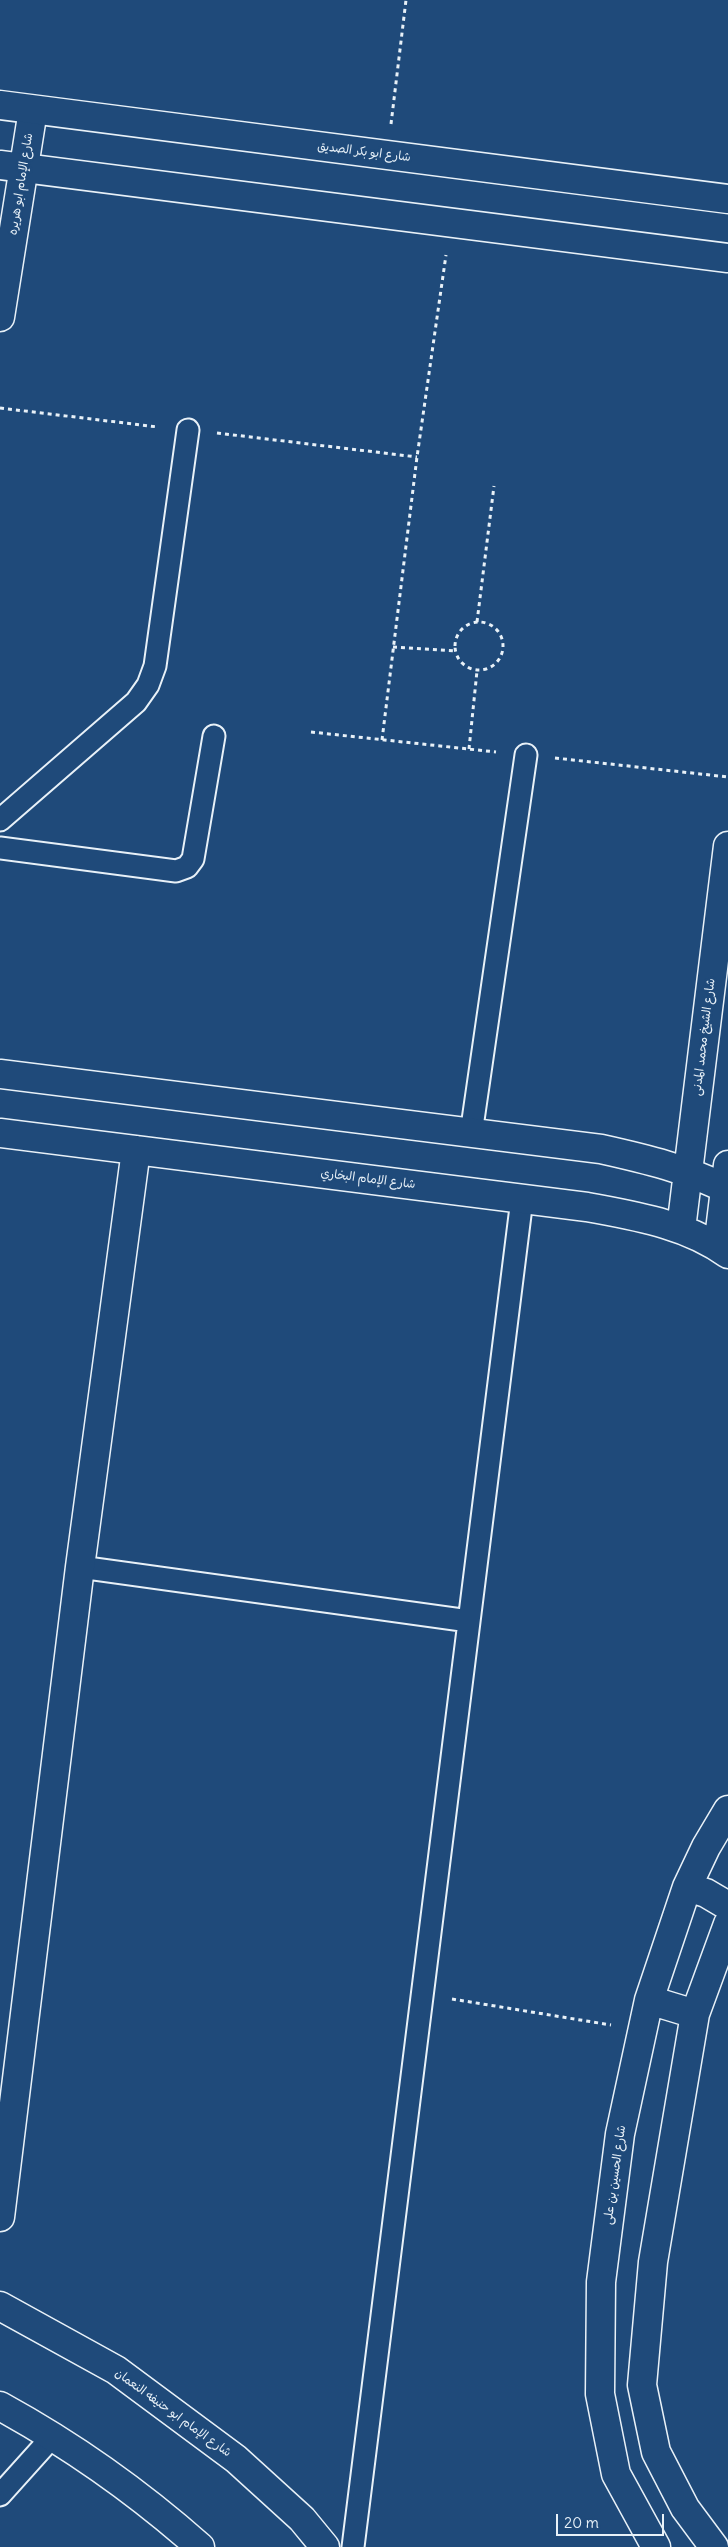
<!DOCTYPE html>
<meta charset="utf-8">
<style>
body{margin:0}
#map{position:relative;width:728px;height:2547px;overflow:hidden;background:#1f4a7a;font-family:Delius,sans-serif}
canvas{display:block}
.scale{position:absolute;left:556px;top:2514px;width:108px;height:22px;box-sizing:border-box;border:2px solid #e8f1f8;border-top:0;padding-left:6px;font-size:15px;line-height:18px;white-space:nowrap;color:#e8f1f8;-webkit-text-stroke:4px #1f4a7a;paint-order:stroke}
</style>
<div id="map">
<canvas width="728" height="2547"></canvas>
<div class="scale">20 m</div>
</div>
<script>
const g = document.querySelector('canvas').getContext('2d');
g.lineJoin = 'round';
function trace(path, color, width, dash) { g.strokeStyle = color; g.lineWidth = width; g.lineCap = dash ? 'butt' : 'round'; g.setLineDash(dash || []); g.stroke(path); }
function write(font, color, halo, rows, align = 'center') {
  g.font = font + ' Delius,"Playpen Sans Arabic",sans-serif'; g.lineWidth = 5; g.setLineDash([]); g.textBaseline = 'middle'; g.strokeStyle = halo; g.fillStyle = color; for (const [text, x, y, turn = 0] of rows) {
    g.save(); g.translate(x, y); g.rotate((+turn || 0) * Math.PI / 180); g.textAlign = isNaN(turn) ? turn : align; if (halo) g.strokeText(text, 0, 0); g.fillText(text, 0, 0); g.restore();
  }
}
const lane = new Path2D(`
 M0,820L136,702L148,685L155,666L188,430
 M0,848L176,871L187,867L193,859L214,736
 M471,1134L526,755
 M80,1567L469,1621
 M0,2495L53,2436
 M353,2547L522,1199`);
const street = new Path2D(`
 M0,317L33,110
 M0,1074L601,1149C646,1159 688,1169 728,1190
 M0,1133L587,1207C635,1216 687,1224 728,1254
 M681,1229L728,846
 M718,1247L728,1165
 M687,1887L706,1893L728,1906
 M649,2000L695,2014
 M0,2217L80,1567L136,1150
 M0,2306L116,2370L236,2459L302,2519L325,2547
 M0,2406C73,2446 138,2492 200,2547
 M656,2547L616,2474L600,2394L601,2282L620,2134L649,2000L687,1887L706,1847L728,1810
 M714,2547L685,2508L656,2452L642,2385L653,2262L695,2014L728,1924`);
const secondary = new Path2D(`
 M0,105L728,199
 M0,165L728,258`);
trace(lane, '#e8f1f8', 25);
trace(street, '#e8f1f8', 31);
trace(secondary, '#e8f1f8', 31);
trace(new Path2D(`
 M391,124L406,0
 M0,408L158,427
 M217,433L417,457
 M455 646a24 24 0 1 1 48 0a24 24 0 1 1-48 0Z
 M477,622L494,486
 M393,647L455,651
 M311,732L496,752
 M382,740L417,457L446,255
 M469,749L477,671
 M555,758L728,777
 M452,1999L611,2025`), '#e8f1f8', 3, [4, 4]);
trace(lane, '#1f4a7a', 21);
trace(street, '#1f4a7a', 28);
trace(secondary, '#1f4a7a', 28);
write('12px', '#e8f1f8', '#1f4a7a', [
 ["شارع ابو بكر الصديق",364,152,7],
 ["شارع الإمام ابو هريره",21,184,-81],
 ["شارع الشيخ محمد المدنى",704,1037,-83],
 ["شارع الإمام البخاري",368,1179,7],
 ["شارع الحسين بن على",615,2175,-82],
 ["شارع الإمام ابو حنيفه النعمان",173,2413,36]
]);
</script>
